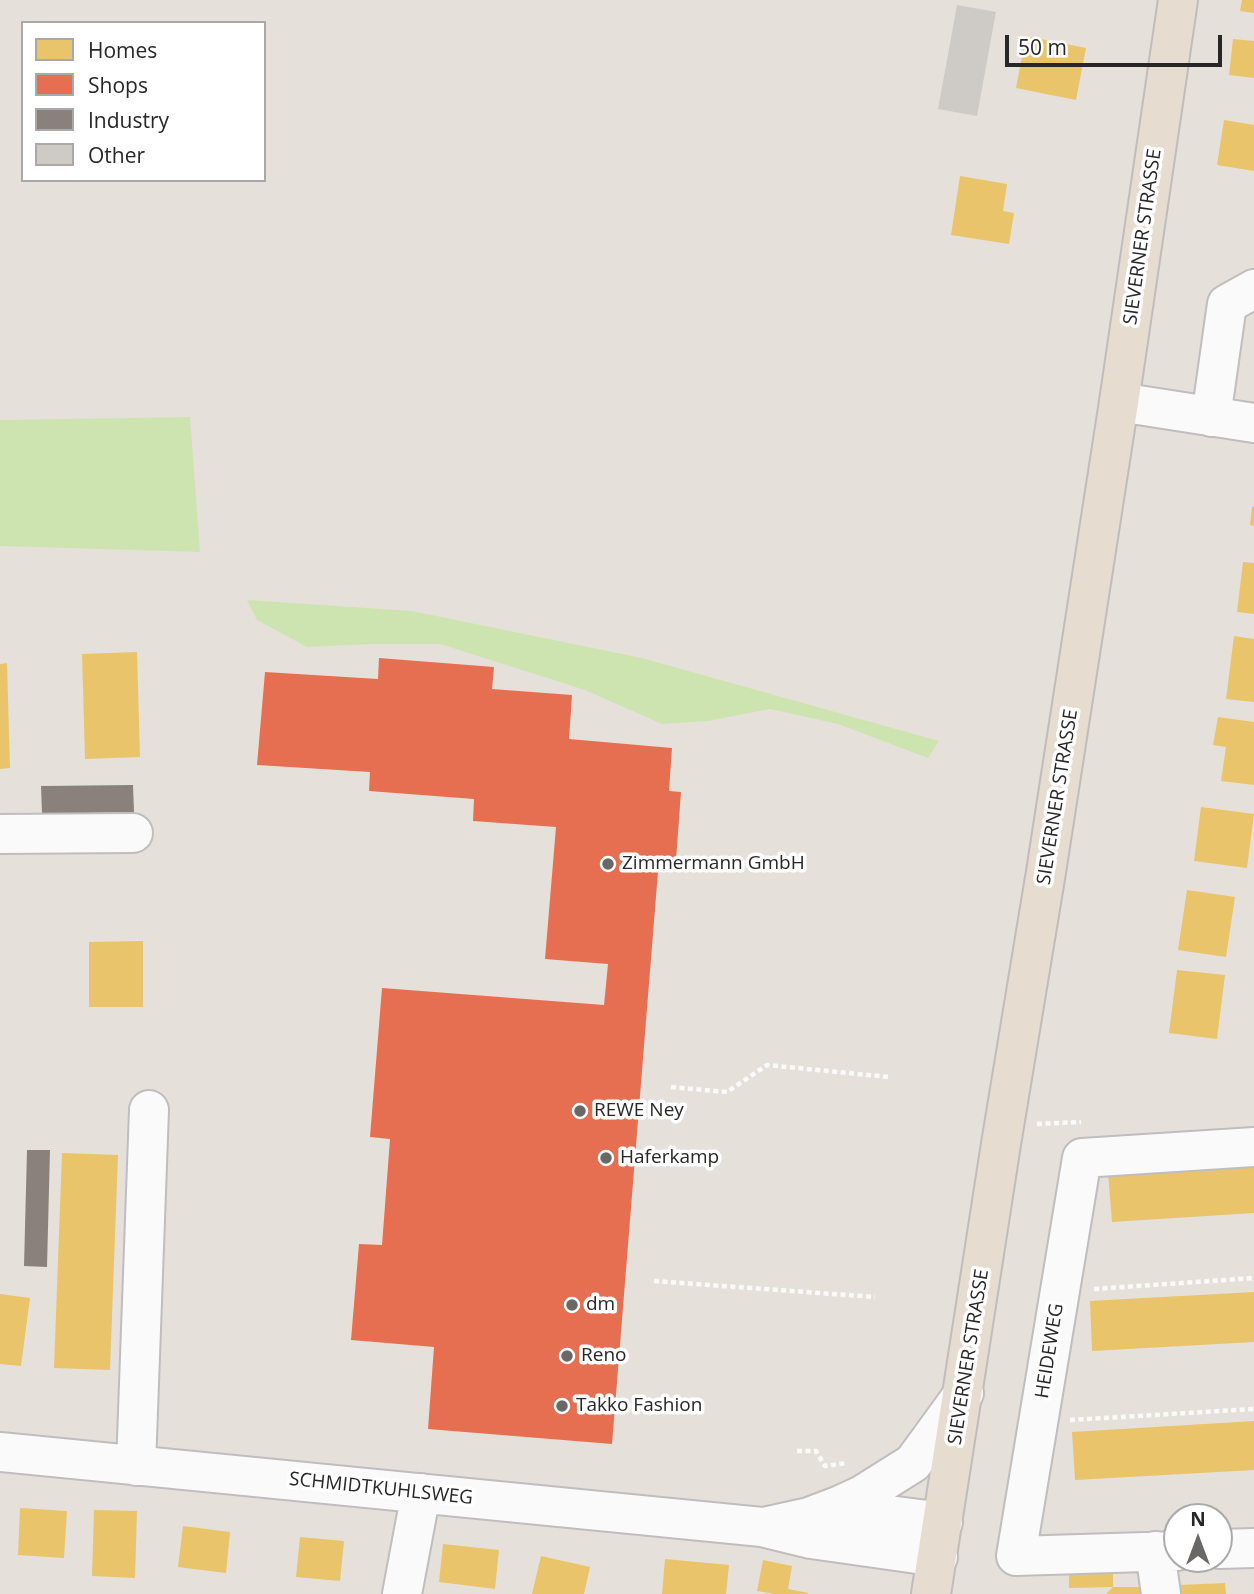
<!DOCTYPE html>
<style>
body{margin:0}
#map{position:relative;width:1254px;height:1594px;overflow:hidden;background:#e6e0db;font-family:"Open Sans",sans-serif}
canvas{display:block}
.legend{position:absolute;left:21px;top:21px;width:245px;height:161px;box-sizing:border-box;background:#fff;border:2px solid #a9a9a9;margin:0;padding:9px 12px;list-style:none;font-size:21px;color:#272727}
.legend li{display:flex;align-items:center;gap:14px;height:35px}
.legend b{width:35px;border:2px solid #a9a9a9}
.north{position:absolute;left:1163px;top:1503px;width:70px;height:70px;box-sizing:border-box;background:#fff;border:2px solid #a9a9a9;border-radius:50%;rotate:0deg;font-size:19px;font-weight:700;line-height:28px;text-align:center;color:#272727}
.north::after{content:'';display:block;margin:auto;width:24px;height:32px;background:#6a6866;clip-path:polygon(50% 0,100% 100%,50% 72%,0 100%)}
.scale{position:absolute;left:1005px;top:35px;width:217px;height:32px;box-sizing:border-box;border:4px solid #272727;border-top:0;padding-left:9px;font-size:21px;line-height:24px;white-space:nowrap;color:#272727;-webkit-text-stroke:5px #fff;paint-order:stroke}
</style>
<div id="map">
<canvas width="1254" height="1594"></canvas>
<ul class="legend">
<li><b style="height:19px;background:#e9c46a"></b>Homes</li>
<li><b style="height:19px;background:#e76f51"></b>Shops</li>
<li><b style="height:19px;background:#8a817c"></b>Industry</li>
<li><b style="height:19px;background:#cecac6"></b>Other</li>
</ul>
<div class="north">N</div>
<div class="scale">50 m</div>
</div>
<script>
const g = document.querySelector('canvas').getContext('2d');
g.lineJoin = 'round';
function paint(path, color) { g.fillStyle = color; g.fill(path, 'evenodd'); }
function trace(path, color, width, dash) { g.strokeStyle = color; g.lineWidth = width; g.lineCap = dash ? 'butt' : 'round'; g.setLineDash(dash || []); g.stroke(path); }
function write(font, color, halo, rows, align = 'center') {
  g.font = font + ' "Open Sans",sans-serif'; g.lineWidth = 7; g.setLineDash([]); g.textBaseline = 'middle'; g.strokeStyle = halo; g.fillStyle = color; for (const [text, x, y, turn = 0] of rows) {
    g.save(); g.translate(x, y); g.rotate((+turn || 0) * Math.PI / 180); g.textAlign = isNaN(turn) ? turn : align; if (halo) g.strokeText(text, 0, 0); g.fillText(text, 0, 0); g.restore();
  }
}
paint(new Path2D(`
 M190,417L200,552L0,546V420Z
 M247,600L412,611L642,658L939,741L928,758L838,724L770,709L708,721L662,724L585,690L440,644H372L307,647L257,620Z`), '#cee4b0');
paint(new Path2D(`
 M1242,0H1254V13L1240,11Z
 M1026,36L1086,48L1076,100L1016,88Z
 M1233,39L1254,41V78L1229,75Z
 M1224,120L1254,125V171L1217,165Z
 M960,176L1007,184L1003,211L1014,213L1009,244L951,235Z
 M1252,507H1254V526L1250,525Z
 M1243,562L1254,563V614L1237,612Z
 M1234,636L1254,639V702L1226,699Z
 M137,652L140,757L85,759L82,654Z
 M7,663L10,768L0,769V664Z
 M1218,717L1254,722V785L1221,781L1226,747L1213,745Z
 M1201,807L1254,814L1247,868L1194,861Z
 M1187,890L1235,897L1226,957L1178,950Z
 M143,941V1007H89V942Z
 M1177,970L1225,975L1217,1039L1169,1033Z
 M62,1153L118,1155L110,1370L54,1368Z
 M1254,1164V1213L1112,1222L1108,1173Z
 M1254,1292V1342L1092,1351L1090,1301Z
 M0,1294L30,1298L21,1366L0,1364Z
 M1254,1421V1470L1075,1480L1072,1432Z
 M20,1508L67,1511L64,1558L18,1555Z
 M94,1510L137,1511L135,1578L92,1576Z
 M183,1526L230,1532L226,1573L178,1567Z
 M300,1537L344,1541L340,1581L296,1577Z
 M443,1544L499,1550L495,1589L439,1582Z
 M541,1556L590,1567L584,1594H532Z
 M665,1559L729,1565L726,1594H662Z
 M763,1560L792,1566L788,1589L808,1593V1594H774L757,1591Z
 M1069,1570H1113V1587L1069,1588Z
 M1225,1583L1226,1594H1178V1585Z
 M1113,1587H1152V1594H1106Z`), '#e9c46a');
paint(new Path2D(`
 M379,658L494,667L492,689L572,695L569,739L672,748L669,791L681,792L676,860L659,859L612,1444L428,1429L434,1347L351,1340L359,1244L382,1245L390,1139L370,1137L382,988L604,1005L608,964L545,959L556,827L473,821L474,799L369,791L370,772L257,765L265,672L378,679Z`), '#e76f51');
paint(new Path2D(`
 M133,785L134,812L42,814L41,786Z
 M27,1150H50L47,1267L24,1266Z`), '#8a817c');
paint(new Path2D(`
 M957,5L996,12L977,116L938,109Z`), '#cecac6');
const minor = new Path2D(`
 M1119,402L1254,423
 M1211,417L1227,304L1254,289
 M0,834L133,833
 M0,1452L762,1527L811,1539L938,1557
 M136,1466L149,1110
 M831,1516L873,1513L943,1522
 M768,1526L809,1517L838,1506L862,1495L913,1463L964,1393
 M1219,1549L1254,1548
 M1155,1551L1161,1594
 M1177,1551L1016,1556L1082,1158L1254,1147
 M402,1594L421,1493`);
const major = new Path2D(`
 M931,1594L1001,1144L1046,872L1119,402L1178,0`);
trace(minor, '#bfbdbe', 42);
trace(major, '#bfbcbb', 42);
trace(new Path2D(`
 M671,1087L727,1092L767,1065L889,1077
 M1037,1124L1081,1122
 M654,1281L875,1297
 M1094,1289L1254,1278
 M1070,1420L1254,1409
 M797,1451H816L825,1466L847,1463`), '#fbfafa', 4.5, [5, 3.5]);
trace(minor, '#fbfafa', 38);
trace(major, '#e6ddd0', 38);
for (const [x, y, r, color] of [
 [608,864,7,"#6a6866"],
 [580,1111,7,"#6a6866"],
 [606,1158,7,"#6a6866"],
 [572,1305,7,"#6a6866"],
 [567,1356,7,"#6a6866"],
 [562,1406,7,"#6a6866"]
]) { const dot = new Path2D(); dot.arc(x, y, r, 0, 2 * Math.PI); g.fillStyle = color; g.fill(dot); trace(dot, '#fff', 2.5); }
write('19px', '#272727', '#fff', [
 ["SIEVERNER STRASSE",1143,237,-82],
 ["SIEVERNER STRASSE",1058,797,-81],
 ["HEIDEWEG",1050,1351,-81],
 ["SIEVERNER STRASSE",969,1357,-81],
 ["SCHMIDTKUHLSWEG",381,1489,6]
]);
write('19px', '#272727', '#fff', [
 ["Zimmermann GmbH",622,864],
 ["REWE Ney",594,1111],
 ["Haferkamp",620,1158],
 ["dm",586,1305],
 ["Reno",581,1356],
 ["Takko Fashion",576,1406]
], 'left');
</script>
